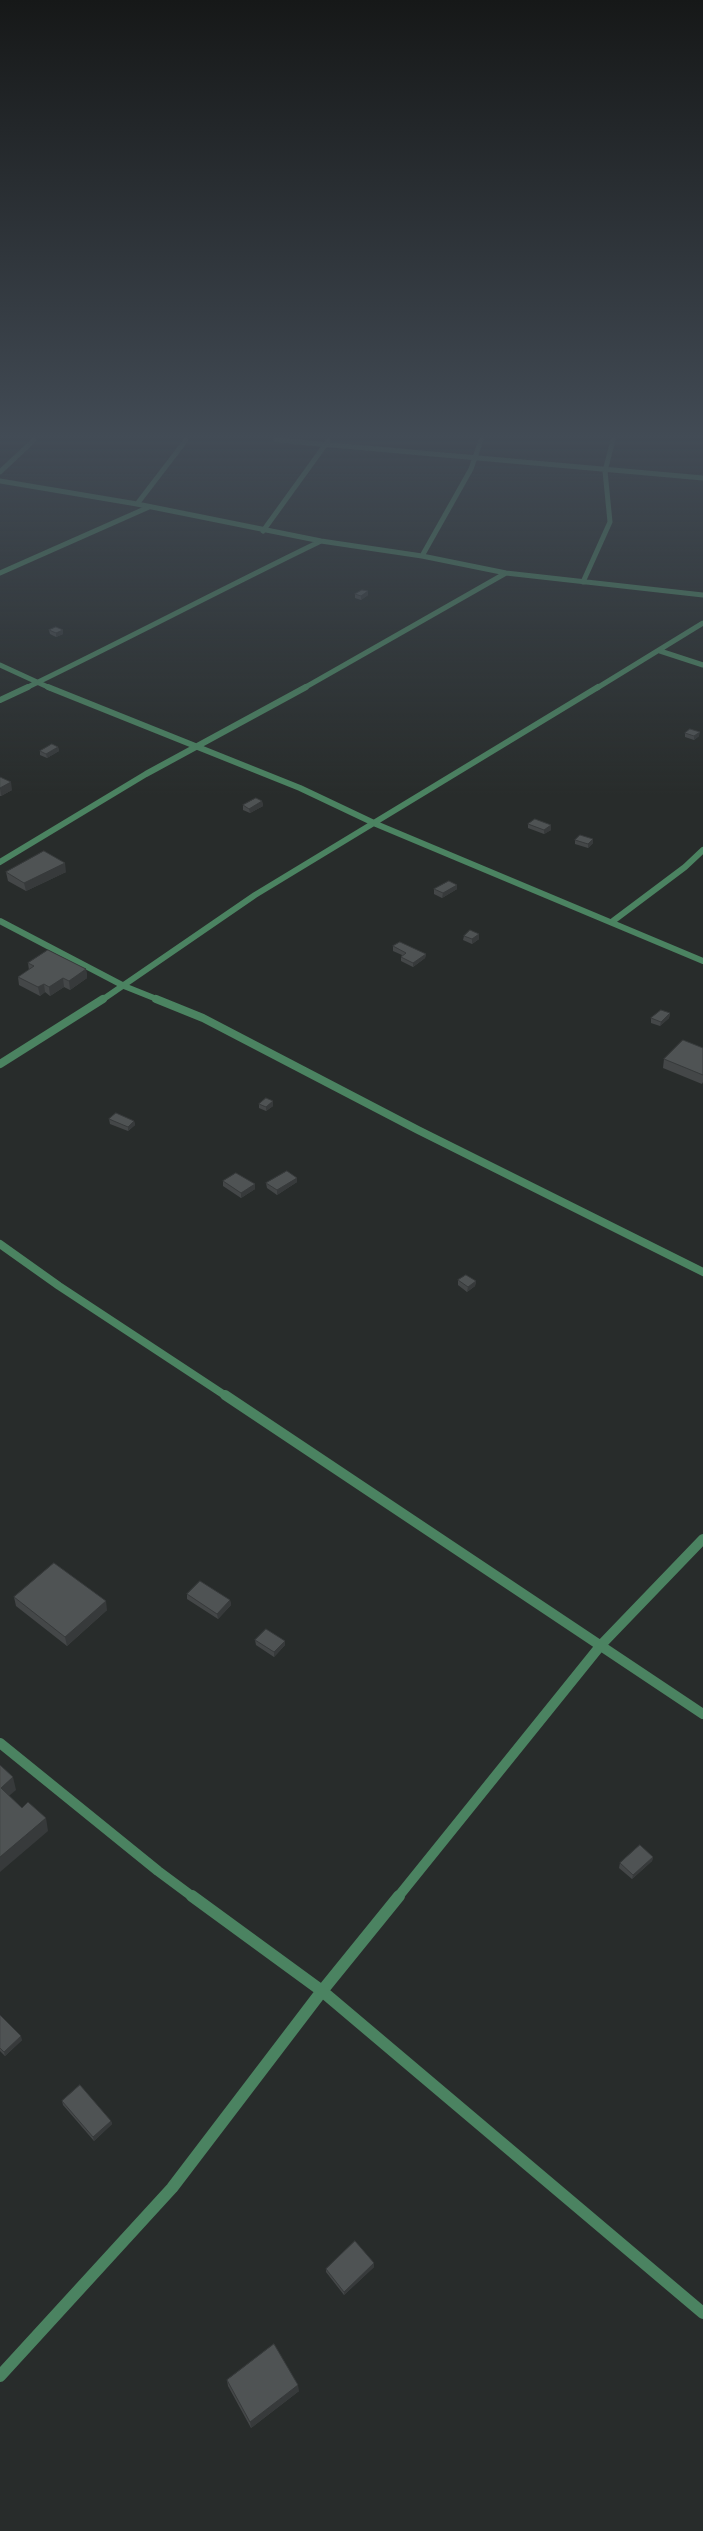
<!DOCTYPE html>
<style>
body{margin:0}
canvas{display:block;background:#282c2b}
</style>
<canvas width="703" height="2531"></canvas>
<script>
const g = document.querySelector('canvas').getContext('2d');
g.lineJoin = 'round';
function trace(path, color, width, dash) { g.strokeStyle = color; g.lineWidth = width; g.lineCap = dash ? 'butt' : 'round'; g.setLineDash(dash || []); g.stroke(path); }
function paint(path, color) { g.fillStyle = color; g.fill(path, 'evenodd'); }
trace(new Path2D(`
 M276,440L703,478
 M0,472L34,440
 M0,481L137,504L321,541L422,556L506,573L703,595
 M137,504L186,440
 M263,531L328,441
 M422,556L471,469L481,440
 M0,573L149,507
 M583,582L610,522L605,471L613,440
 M660,651L703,665
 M0,665L50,688
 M26,688C125,640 222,589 321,541
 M304,688L506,573
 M597,688L703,623`), '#4b8361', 5);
trace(new Path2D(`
 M48,687L300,788L376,824L703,961
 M0,700L28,687
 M0,862L146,774L306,687
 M0,921L124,986L159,1000
 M613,921L685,867L703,850
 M102,1000L255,895L598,687`), '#4b8361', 6);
trace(new Path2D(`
 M156,999L203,1018L418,1130L703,1272
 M0,1064L103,999
 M0,1244L59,1286L226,1396`), '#4b8361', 8);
trace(new Path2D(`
 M225,1395L703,1714
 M0,1743L158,1871L193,1897
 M398,1897L601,1645L703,1539`), '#4b8361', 10);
trace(new Path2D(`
 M192,1896L322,1991L703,2313
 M0,2376L172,2188L322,1991L399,1896`), '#4b8361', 12);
paint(new Path2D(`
 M355,594L368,595L361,600L355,598Z
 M49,630H63V634L56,637L50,634Z
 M685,733L699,736L694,740L685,737Z
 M58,747L59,751L47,758L40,755V751Z
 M0,777L12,790L1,796H0Z
 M262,801L263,806L250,813L243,810V805Z
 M528,824L551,825V830L544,834L528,828Z
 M575,840L593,843L588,848L575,844Z
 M6,872H66L26,891L8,881Z
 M434,889H457L442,898L434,894Z
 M479,934V939L472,944L463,940L464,936Z
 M393,946L426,954L425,958L413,967L401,961V957L402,955L393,951Z
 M28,963L86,969L87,978L70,990L64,987L50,996L45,992L40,996L19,985L18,977L29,970Z
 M670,1013L669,1018L660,1026L651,1023V1018Z
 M703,1048V1082L702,1084L663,1068L664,1059Z
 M259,1104L273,1106L266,1111L259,1108Z
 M109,1119L134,1121L135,1125L128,1131L110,1124Z
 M223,1181L255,1189L241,1198L223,1186Z
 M297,1182L277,1195L267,1188L266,1183Z
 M458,1280L476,1281L475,1286L467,1292L458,1285Z
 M187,1594L230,1600L231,1605L218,1619L187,1599Z
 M14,1597L107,1610L67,1646L16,1606Z
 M255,1640L285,1645L274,1657L256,1645Z
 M653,1857L652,1861L632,1879L619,1868L620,1863Z
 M0,2015L22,2040L5,2056L0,2051Z
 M62,2101L111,2121L112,2124L94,2141L63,2105Z
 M374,2267L344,2295L326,2272V2269Z
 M227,2380L299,2391L251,2428L228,2386Z`), '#444748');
paint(new Path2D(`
 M368,591V595L361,600V596Z
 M63,630V634L56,637V633Z
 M700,732L699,736L694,740V736Z
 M58,747L59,751L47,758L46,754Z
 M11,782L12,790L1,796L0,788Z
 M262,801L263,806L250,813L249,809Z
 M551,825V830L544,834V830Z
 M593,839V843L588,848V844Z
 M65,863L66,872L26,891L24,883Z
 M457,885V889L442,898L443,893Z
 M479,934V939L472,944V939Z
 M426,954L425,958L413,967V963Z
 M86,969L87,978L70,990L69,981Z
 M63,978L64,987L50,996L49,987Z
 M44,984L45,992L40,996L38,987Z
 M670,1013L669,1018L660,1026L661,1022Z
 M273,1101V1106L266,1111V1107Z
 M134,1121L135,1125L128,1131V1127Z
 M297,1178V1182L277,1195V1190Z
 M255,1184V1189L241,1198V1193Z
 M476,1281L475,1286L467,1292L468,1287Z
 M230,1600L231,1605L218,1619L217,1614Z
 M106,1601L107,1610L67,1646L65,1637Z
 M285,1641V1645L274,1657V1652Z
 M13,1777L16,1790L4,1800L1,1788Z
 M46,1818L48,1831L0,1872V1857Z
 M653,1857L652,1861L632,1879L633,1875Z
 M21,2036L22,2040L5,2056L4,2052Z
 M111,2121L112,2124L94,2141L93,2137Z
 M374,2263V2267L344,2295V2292Z
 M298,2385L299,2391L251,2428L250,2422Z`), '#373a3b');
const building = new Path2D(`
 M362,590L368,591L361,596L355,594Z
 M56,627L63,630L56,633L49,630Z
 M690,729L700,732L694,736L685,733Z
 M52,744L58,747L46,754L40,751Z
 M0,777L11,782L0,788Z
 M256,798L262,801L249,809L243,805Z
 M535,819L551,825L544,830L528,824Z
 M580,835L593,839L588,844L575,840Z
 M44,851L65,863L24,883L6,872Z
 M449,881L457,885L443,893L434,889Z
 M470,930L479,934L472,939L464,936Z
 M400,942L426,954L413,963L401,957L406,953L393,946Z
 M48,950L86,969L69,981L63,978L49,987L44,984L38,987L18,977L34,966L28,963Z
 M661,1010L670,1013L661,1022L651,1018Z
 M683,1040L703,1048V1075L664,1059Z
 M266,1098L273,1101L266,1107L259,1104Z
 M116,1113L134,1121L128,1127L109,1119Z
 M287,1171L297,1178L277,1190L266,1183Z
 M236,1173L255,1184L241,1193L223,1181Z
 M466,1275L476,1281L468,1287L458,1280Z
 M54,1563L106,1601L65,1637L14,1597Z
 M200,1581L230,1600L217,1614L187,1594Z
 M266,1629L285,1641L274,1652L255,1640Z
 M0,1765L13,1777L1,1788L22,1808L28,1802L46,1818L0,1857Z
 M640,1845L653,1857L633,1875L620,1863Z
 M0,2015L21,2036L4,2052L0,2048Z
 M80,2085L111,2121L93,2137L62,2101Z
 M355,2241L374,2263L344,2292L326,2269Z
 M274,2344L298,2385L250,2422L227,2380Z`);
paint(building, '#4f5354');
trace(building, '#373a3b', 1);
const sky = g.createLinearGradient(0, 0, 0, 795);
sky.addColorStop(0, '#161818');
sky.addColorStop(0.55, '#424b55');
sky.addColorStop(1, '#424b5500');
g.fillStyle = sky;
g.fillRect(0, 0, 703, 795);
</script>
